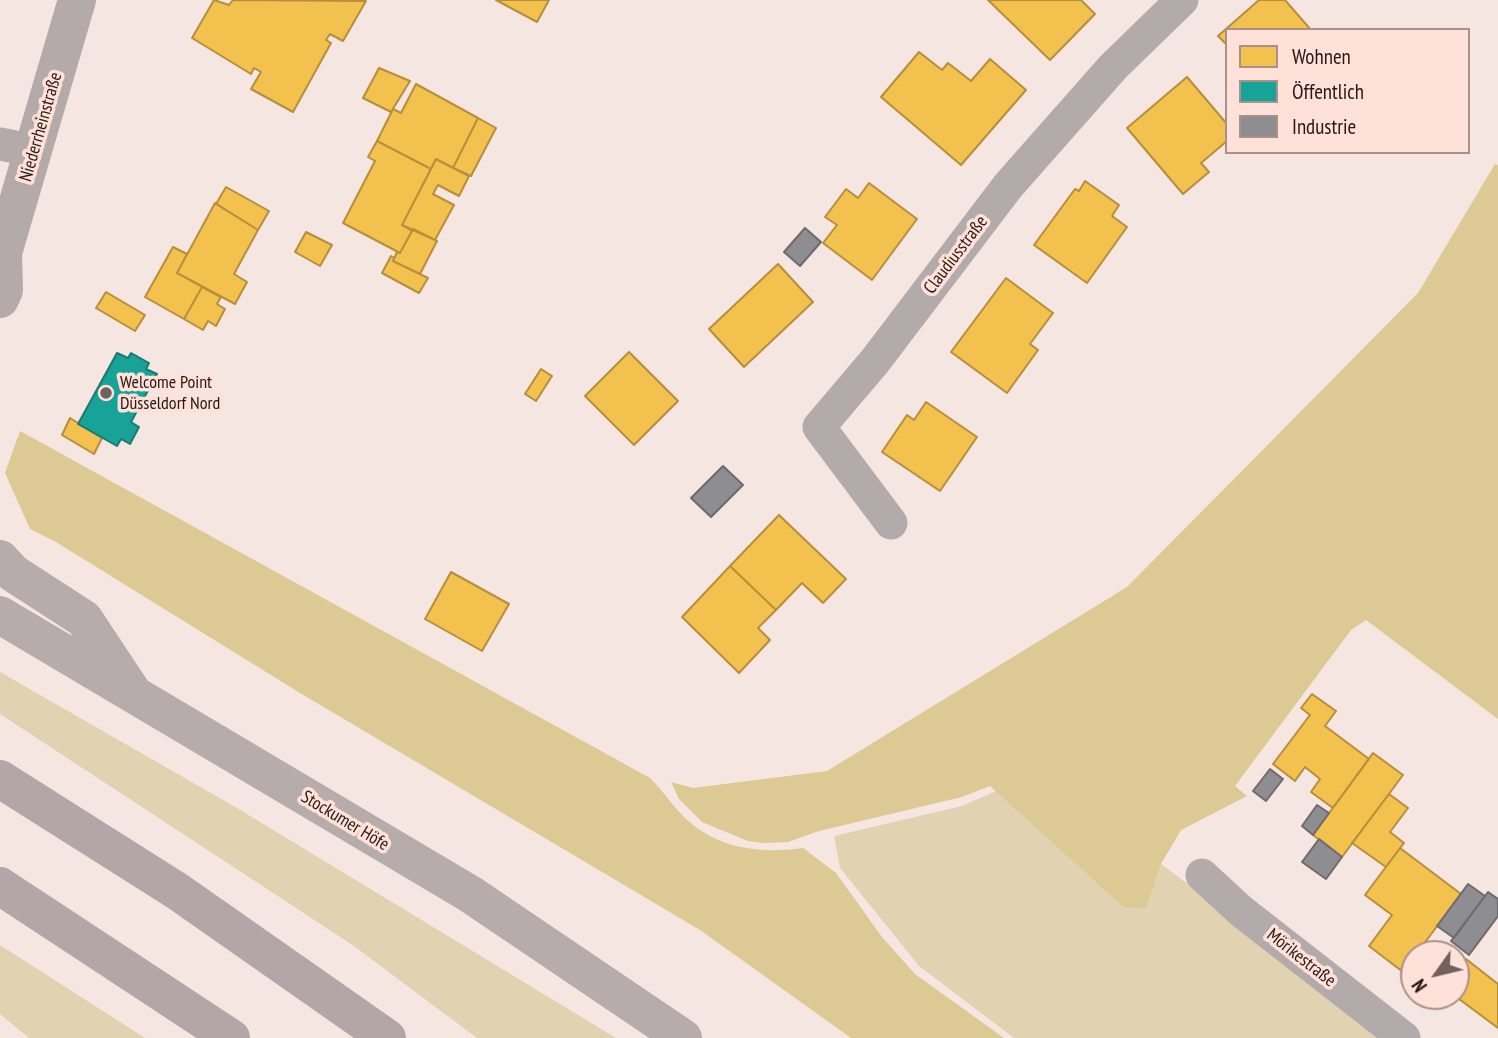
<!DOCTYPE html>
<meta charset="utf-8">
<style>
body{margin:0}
#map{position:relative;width:1498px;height:1038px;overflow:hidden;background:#f6e6e1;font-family:"PT Sans Narrow",sans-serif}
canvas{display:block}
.legend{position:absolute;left:1225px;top:28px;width:245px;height:126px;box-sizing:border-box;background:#fee1d9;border:2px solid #a9918a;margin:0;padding:9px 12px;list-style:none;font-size:21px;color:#291814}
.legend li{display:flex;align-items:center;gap:14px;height:35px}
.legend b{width:35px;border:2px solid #a9918a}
.north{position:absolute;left:1400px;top:940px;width:70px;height:70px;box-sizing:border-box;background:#fee1d9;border:2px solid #a9918a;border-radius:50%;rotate:236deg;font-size:19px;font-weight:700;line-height:28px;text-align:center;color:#291814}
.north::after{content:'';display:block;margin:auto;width:24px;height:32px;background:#71605c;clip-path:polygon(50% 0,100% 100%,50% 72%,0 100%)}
</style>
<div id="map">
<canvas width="1498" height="1038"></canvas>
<ul class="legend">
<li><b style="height:19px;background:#f2c14e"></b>Wohnen</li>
<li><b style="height:19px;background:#17a398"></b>Öffentlich</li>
<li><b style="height:19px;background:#8d8d92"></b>Industrie</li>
</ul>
<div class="north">N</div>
</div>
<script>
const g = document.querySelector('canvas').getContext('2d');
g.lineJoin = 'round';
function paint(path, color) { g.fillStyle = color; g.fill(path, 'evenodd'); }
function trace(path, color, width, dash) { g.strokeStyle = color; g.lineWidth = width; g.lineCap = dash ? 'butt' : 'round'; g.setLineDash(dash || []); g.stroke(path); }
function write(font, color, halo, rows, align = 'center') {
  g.font = font + ' "PT Sans Narrow",sans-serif'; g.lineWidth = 7; g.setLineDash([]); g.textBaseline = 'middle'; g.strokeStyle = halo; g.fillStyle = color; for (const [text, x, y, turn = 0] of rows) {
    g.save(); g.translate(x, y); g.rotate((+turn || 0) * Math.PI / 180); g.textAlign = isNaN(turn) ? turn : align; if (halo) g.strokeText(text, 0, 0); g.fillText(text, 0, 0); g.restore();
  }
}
paint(new Path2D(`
 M0,672L237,808L616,1038H477L354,946L0,714Z
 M996,791L1123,907H1146L1161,864L1396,1038H1014L919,966L840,868L834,836L962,806Z
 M0,945L145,1038H29L0,1014Z`), '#e1d2b1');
paint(new Path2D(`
 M1495,164L1498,165V719L1366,620L1351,630L1235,786L1247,796L1181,830L1161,864L1146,908L1123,907L990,786L962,797L819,831L788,842L763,843L748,841L702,822L679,799L671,782L693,788L827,771L1127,587L1418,293Z
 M20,431L650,778C663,791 673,806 686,819C719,849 761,854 803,848L836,873L882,937L915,974L1004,1038H851L700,930L300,693L56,542L30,529L5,473Z`), '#dcc994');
const homes = new Path2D(`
 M214,0L229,5L233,0L366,1L343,41L330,34L326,40L331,43L293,112L251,89L261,72L254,68L251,74L192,38Z
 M496,0H549L537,22Z
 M988,0H1081L1095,14L1050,60Z
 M1259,0H1285L1311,30H1227V45L1218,36Z
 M919,52L942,70L948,63L971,81L990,59L1026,90L961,165L881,97Z
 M379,68L410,81L391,112L363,98Z
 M1187,77L1227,124V141L1201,163L1209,172L1183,194L1127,128Z
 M416,84L478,118L453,168L436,159L431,169L377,141L393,109L401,113Z
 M478,118L496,128L471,176L453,168Z
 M377,141L431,169L402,225L412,231L400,253L343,223L375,161L368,157Z
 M436,159L469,176L459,196L438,185L433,194L454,205L435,240L402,225Z
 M1085,181L1119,205L1112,216L1127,227L1087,283L1034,245L1075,189L1079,191Z
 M869,183L917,219L872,280L823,243L837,225L825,217L846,189L858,198Z
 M226,187L269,211L258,230L216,204Z
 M215,203L258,230L234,274L247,282L235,304L177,273Z
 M413,229L437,241L420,274L393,261L397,252L400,253Z
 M306,232L332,245L320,266L295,252Z
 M173,247L187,254L177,273L202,287L184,319L145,297Z
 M391,256L394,258L393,261L428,278L419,293L382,273Z
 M778,264L813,302L744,367L709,329Z
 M1006,278L1053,313L1030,344L1038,350L1007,393L951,352Z
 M202,287L221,297L217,304L225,309L216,326L208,321L203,330L184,319Z
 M106,292L145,315L135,331L96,308Z
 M629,352L678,401L634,445L585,396Z
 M541,369L552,376L536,401L525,394Z
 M926,402L977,437L940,491L882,452L907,415L914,420Z
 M70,418L102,438L94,454L62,435Z
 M779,515L846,579L823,603L802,583L776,610L730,566Z
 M730,566L776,610L758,628L770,640L739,673L682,617Z
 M451,572L509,604L482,651L425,619Z
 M1312,694L1336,711L1325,726L1369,759L1333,808L1311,792L1320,779L1305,767L1295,781L1273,764L1310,715L1301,708Z
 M1373,753L1403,775L1342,857L1313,835Z
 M1389,794L1408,808L1390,832L1404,843L1386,867L1352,843Z
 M1400,848L1461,894L1403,972L1369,946L1392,915L1365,895Z
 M1466,959L1498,984V1028L1455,996L1456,972Z`);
paint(homes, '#f2c14e');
trace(homes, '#b68e3d', 2);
const public = new Path2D(`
 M117,353L128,358L131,353L149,363L146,369L157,374L131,422L139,427L130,444L121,439L117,446L78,424Z`);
paint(public, '#17a398');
trace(public, '#1c7970', 2);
const industry = new Path2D(`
 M805,228L821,242L800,266L784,252Z
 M723,466L743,485L711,517L691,498Z
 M1270,769L1283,779L1266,801L1253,791Z
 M1317,805L1329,813L1313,835L1302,826Z
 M1319,839L1342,857L1326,879L1302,862Z
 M1468,884L1485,896L1454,938L1437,926Z
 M1488,892L1498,899V916L1469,955L1451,941Z`);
paint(industry, '#8d8d92');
trace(industry, '#6f6a6c', 2);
trace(new Path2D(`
 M0,144L35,151
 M891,523L819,427L875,361L1008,186L1113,67L1182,0
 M1202,875L1241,911L1404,1038`), '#b3aaab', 33);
trace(new Path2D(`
 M0,299L4,290L3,253L77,0`), '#b4aaaa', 38);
trace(new Path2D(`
 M0,559L13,573L84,619L131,690
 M0,615L470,894L683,1038`), '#b7acac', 38);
trace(new Path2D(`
 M0,779L177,891L387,1038
 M0,886L231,1038`), '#b2a6a8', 38);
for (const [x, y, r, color] of [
 [106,393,7,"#71605c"]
]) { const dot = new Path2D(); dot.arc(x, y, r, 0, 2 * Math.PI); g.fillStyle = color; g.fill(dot); trace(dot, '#fee1d9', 2.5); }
write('18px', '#291814', '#fee1d9', [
 ["Niederrheinstraße",41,127,-74],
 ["Claudiusstraße",956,255,-53],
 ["Stockumer Höfe",345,821,31],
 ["Mörikestraße",1301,958,38]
]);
write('18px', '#291814', '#fee1d9', [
 ["Welcome Point",120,383],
 ["Düsseldorf Nord",120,404]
], 'left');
</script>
